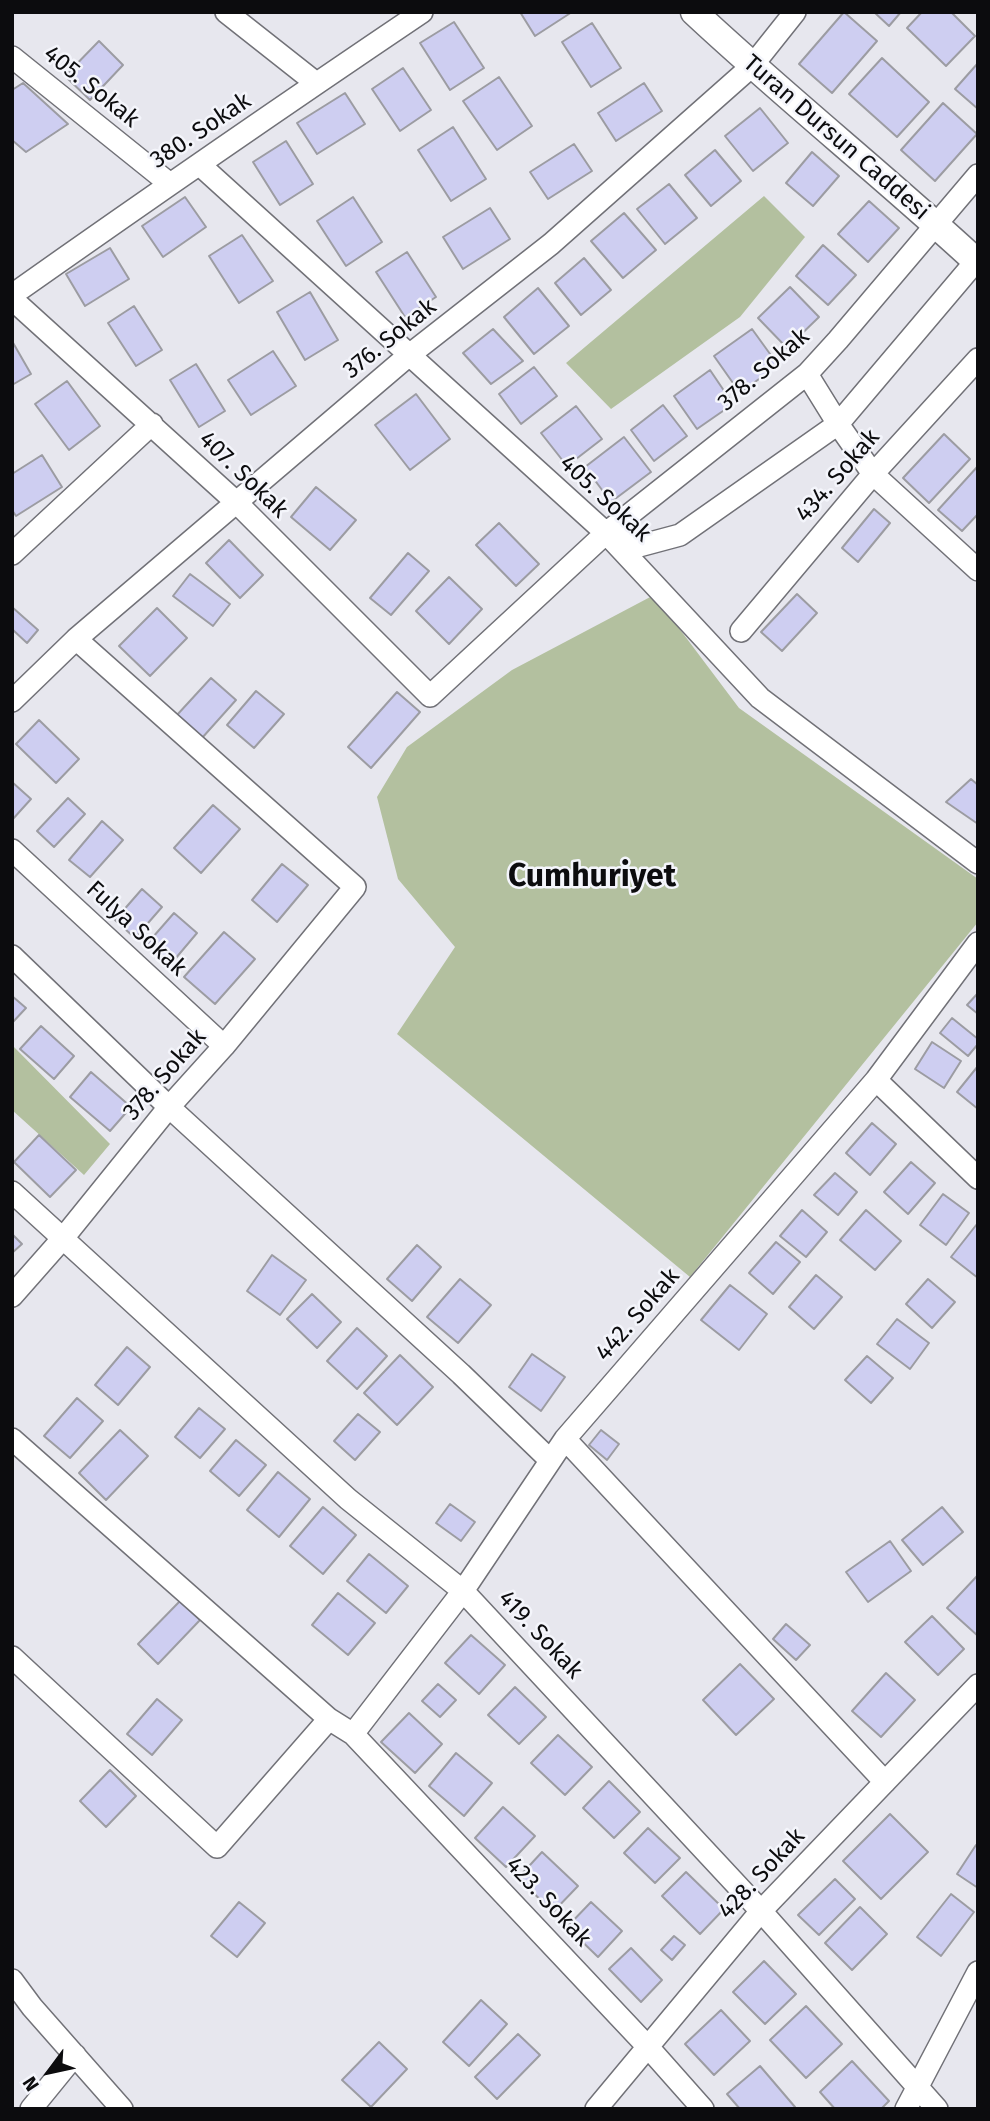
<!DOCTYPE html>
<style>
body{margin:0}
#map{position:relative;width:990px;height:2121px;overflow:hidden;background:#e7e7ee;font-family:"Fira Sans",sans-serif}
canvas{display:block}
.frame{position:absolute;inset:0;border:14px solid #0c0c0e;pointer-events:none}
.north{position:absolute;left:14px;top:2037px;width:70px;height:70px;-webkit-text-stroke:5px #f4f5fb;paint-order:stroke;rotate:237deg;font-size:19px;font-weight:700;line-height:28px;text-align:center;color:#0c0c0e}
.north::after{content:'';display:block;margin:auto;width:24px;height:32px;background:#0c0c0e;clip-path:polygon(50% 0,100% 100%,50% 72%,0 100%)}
</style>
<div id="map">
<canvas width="990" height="2121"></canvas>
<div class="frame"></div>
<div class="north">N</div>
</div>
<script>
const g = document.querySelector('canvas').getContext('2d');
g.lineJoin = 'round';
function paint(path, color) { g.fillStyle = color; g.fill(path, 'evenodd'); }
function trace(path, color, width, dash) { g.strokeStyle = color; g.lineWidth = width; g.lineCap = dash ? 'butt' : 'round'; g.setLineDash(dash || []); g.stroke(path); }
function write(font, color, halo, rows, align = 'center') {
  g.font = font + ' "Fira Sans",sans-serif'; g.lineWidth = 5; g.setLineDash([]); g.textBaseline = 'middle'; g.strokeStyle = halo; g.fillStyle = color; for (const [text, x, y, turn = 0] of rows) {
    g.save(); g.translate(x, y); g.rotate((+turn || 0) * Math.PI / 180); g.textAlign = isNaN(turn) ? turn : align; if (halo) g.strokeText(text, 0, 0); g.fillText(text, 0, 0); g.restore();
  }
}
paint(new Path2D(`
 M764,196L805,237L740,317L611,409L566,363Z
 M654,595L739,708L978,879V922L690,1277L397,1034L455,947L398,879L377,797L407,747L512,670Z
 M12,1045L110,1144L84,1175L12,1110Z`), '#b3c09f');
const building = new Path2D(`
 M520,12H572L535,36Z
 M844,12L877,41L832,93L799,64Z
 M874,12H901L889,26Z
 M922,12H951L975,36L946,66L907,28Z
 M454,22L484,68L450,90L420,43Z
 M592,23L621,68L591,87L562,42Z
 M99,41L123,65L90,100L65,76Z
 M882,58L929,102L897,137L849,94Z
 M978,63V109L955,89Z
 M403,68L431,110L400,131L372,89Z
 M499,77L532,126L497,150L463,101Z
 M23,83L68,124L26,152L12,140V90Z
 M644,83L662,111L616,141L598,113Z
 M345,93L365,124L317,154L297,123Z
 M943,103L977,134L935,181L901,150Z
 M760,108L788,143L753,171L725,136Z
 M453,127L486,179L451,201L418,150Z
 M286,141L313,184L280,205L253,162Z
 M574,144L592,171L548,199L530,172Z
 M715,150L741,181L711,206L685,175Z
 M812,152L839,176L813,206L786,183Z
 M669,184L697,218L665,244L637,209Z
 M185,197L206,227L163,257L142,226Z
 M353,197L382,242L346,266L317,221Z
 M869,201L899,228L868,262L838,234Z
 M490,208L510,239L463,269L443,237Z
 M624,213L656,250L623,278L591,241Z
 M242,235L273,281L239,303L209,256Z
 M823,245L856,275L828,305L796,276Z
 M110,248L129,279L85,306L66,274Z
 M407,252L436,297L405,317L376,272Z
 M584,258L611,290L581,315L555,283Z
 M790,287L819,317L787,348L758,318Z
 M538,288L569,326L534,354L504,317Z
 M310,292L338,340L305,360L277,312Z
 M134,306L162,350L136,366L108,323Z
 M493,329L523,361L491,384L463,353Z
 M752,329L778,365L740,393L714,356Z
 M12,341L31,374L12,385Z
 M273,351L296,386L251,415L228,380Z
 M196,364L225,411L199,427L170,380Z
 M534,367L557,396L521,424L499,394Z
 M710,370L733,404L697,429L674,396Z
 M67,381L100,426L69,450L35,404Z
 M416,394L450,439L410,470L375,425Z
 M663,405L687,436L654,461L631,430Z
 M576,406L602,439L567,466L541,433Z
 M944,434L970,459L929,503L903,478Z
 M624,437L651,472L611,502L585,467Z
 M42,455L62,487L16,516L12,510V474Z
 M978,466V514L962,531L938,510Z
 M316,487L356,520L330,550L291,517Z
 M874,509L890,523L858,562L842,548Z
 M499,523L539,564L516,586L476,545Z
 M229,540L263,575L240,598L206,563Z
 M408,553L429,571L391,615L370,598Z
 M190,574L230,604L213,626L173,596Z
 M449,577L482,609L449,644L416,611Z
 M797,594L817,613L782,651L761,632Z
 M12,607L38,630L27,643L13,630L12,631Z
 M157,608L187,638L150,676L119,646Z
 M211,678L236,700L202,738L177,715Z
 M256,691L284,714L254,748L227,725Z
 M397,692L420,712L371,768L348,747Z
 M39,720L79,759L56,783L16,744Z
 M971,779L978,785V824L946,802Z
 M12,782L31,799L12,820Z
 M68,798L85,814L54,847L37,831Z
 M213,805L240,829L201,873L174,848Z
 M102,821L123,840L90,877L69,860Z
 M282,864L308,885L277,922L252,900Z
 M142,889L162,907L135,938L115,920Z
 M174,913L197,933L170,965L146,945Z
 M224,932L255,959L215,1004L184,977Z
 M978,993V1014L967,1005Z
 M12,996L26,1008L12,1023Z
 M952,1018L978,1039V1044L968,1056L940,1033Z
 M41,1026L74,1056L54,1079L20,1049Z
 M932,1042L961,1061L944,1088L915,1069Z
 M978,1066V1109L957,1092Z
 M91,1072L131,1107L110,1131L70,1097Z
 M872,1123L896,1144L870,1175L846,1153Z
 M39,1135L76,1170L50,1197L14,1162Z
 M911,1162L935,1183L908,1214L884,1192Z
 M835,1173L857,1192L838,1215L814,1195Z
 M943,1194L969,1213L946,1245L920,1225Z
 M802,1210L827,1232L806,1257L780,1236Z
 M866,1210L901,1241L875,1270L840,1240Z
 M977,1224L978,1225V1278L951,1257Z
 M12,1234L22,1244L12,1253Z
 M776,1242L800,1262L773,1294L749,1273Z
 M417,1245L441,1267L412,1301L387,1279Z
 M272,1255L306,1280L280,1315L247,1291Z
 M816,1275L842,1297L814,1329L789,1307Z
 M460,1279L491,1305L458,1343L427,1317Z
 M928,1279L955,1302L932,1328L906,1304Z
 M730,1285L767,1314L739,1350L701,1320Z
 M312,1294L341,1322L317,1348L287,1319Z
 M897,1319L929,1343L910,1369L877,1344Z
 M357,1328L387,1356L357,1389L327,1361Z
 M127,1347L150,1367L118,1405L95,1385Z
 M532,1354L565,1377L541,1411L509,1387Z
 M400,1355L433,1387L397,1425L364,1393Z
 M867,1356L893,1378L871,1403L845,1380Z
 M77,1398L103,1421L70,1458L44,1436Z
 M199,1408L225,1429L200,1458L175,1437Z
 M358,1414L380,1432L355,1460L334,1441Z
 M120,1430L148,1456L106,1500L79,1473Z
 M601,1430L619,1444L607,1460L589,1445Z
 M236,1440L266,1465L239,1496L210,1471Z
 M278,1472L310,1499L279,1537L247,1510Z
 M450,1504L475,1522L461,1541L436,1523Z
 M323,1507L356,1535L323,1574L290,1546Z
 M942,1507L963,1532L923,1565L902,1540Z
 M890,1541L911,1571L868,1602L846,1572Z
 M369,1554L408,1586L386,1613L347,1581Z
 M978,1575V1636L947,1608Z
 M338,1593L375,1623L348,1655L312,1625Z
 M180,1601L200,1620L158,1664L138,1644Z
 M932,1616L964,1649L938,1675L905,1642Z
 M786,1624L810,1645L796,1660L773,1639Z
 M471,1635L505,1665L479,1694L445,1663Z
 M740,1664L774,1699L736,1735L703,1700Z
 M886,1673L915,1700L881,1737L852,1711Z
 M438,1684L456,1700L440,1717L422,1701Z
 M515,1687L546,1717L519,1744L488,1715Z
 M157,1699L182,1720L152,1755L127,1734Z
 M409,1713L442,1744L415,1773L381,1742Z
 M558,1735L592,1767L565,1795L531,1763Z
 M456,1753L492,1783L464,1816L429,1786Z
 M110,1770L136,1796L106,1827L80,1801Z
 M609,1781L640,1812L614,1838L583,1808Z
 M503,1807L535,1836L506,1867L475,1838Z
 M890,1814L928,1852L881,1899L843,1861Z
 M648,1828L680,1858L655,1883L624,1853Z
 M976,1845L978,1846V1888L957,1874Z
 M542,1852L578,1886L553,1912L518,1878Z
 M686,1872L724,1909L700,1934L662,1896Z
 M835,1879L855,1899L819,1935L798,1915Z
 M951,1894L974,1912L941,1956L917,1937Z
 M239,1902L265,1923L237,1957L211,1936Z
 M591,1902L622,1931L598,1957L567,1927Z
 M860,1907L887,1934L852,1970L825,1943Z
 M674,1936L685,1945L672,1960L661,1950Z
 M631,1948L662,1980L641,2002L609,1969Z
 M764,1961L796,1994L765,2024L733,1992Z
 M481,2000L507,2024L469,2066L443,2042Z
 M806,2006L842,2044L806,2078L770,2040Z
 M721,2010L750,2041L714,2075L685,2044Z
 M518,2034L540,2055L497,2099L475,2077Z
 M379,2042L407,2069L371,2107L342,2080Z
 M852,2061L889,2101L881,2109H835L820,2092Z
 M760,2066L795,2107L793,2109H740L727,2094Z`);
paint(building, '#cecef1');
trace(building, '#9c9ca2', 2);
const minor = new Path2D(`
 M226,12L316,83
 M12,57L170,184
 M200,165L606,533L760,698L978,863
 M12,295C148,199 284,105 422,12
 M12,299L236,502L430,696L606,533L807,374L838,340L978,175
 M807,374L838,424L873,474L978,570
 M611,535L639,546L680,535L838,424L976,261
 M12,554L152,424
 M741,631L873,474L978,359
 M12,701L76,639L408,356L551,244L752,66L795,12
 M12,850L224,1046
 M12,956L169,1107L461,1374L550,1460
 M876,1080L978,1178
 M12,1192L348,1499L463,1591L761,1911L937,2109
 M12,1296L64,1237L169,1107L224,1046L355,887L76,639
 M12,1439L329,1719
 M565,1439L885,1782
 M12,1657L217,1847L329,1719L353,1734L648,2047L703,2109
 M353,1734L463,1591L565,1439L876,1080L978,943
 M12,1980L32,2007L122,2109
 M31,2109L75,2055
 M596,2109L761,1911L978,1685
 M906,2109L978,1972`);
const tertiary = new Path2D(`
 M694,12C786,98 885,177 978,263`);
trace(minor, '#717177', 24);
trace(tertiary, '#717177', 29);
trace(minor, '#fff', 21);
trace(tertiary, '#fff', 26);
write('24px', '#0c0c0e', '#f4f5fb', [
 ["405. Sokak",91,87,39],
 ["380. Sokak",201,131,-34],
 ["Turan Dursun Caddesi",836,138,41],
 ["376. Sokak",390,339,-39],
 ["378. Sokak",764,370,-41],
 ["407. Sokak",243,475,44],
 ["434. Sokak",838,476,-49],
 ["405. Sokak",605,499,43],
 ["Fulya Sokak",136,929,43],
 ["378. Sokak",165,1075,-49],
 ["442. Sokak",638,1315,-49],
 ["419. Sokak",540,1635,47],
 ["428. Sokak",762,1874,-47],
 ["423. Sokak",548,1902,47]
]);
write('bold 32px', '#0c0c0e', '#f4f5fb', [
 ["Cumhuriyet",592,877]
]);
</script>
